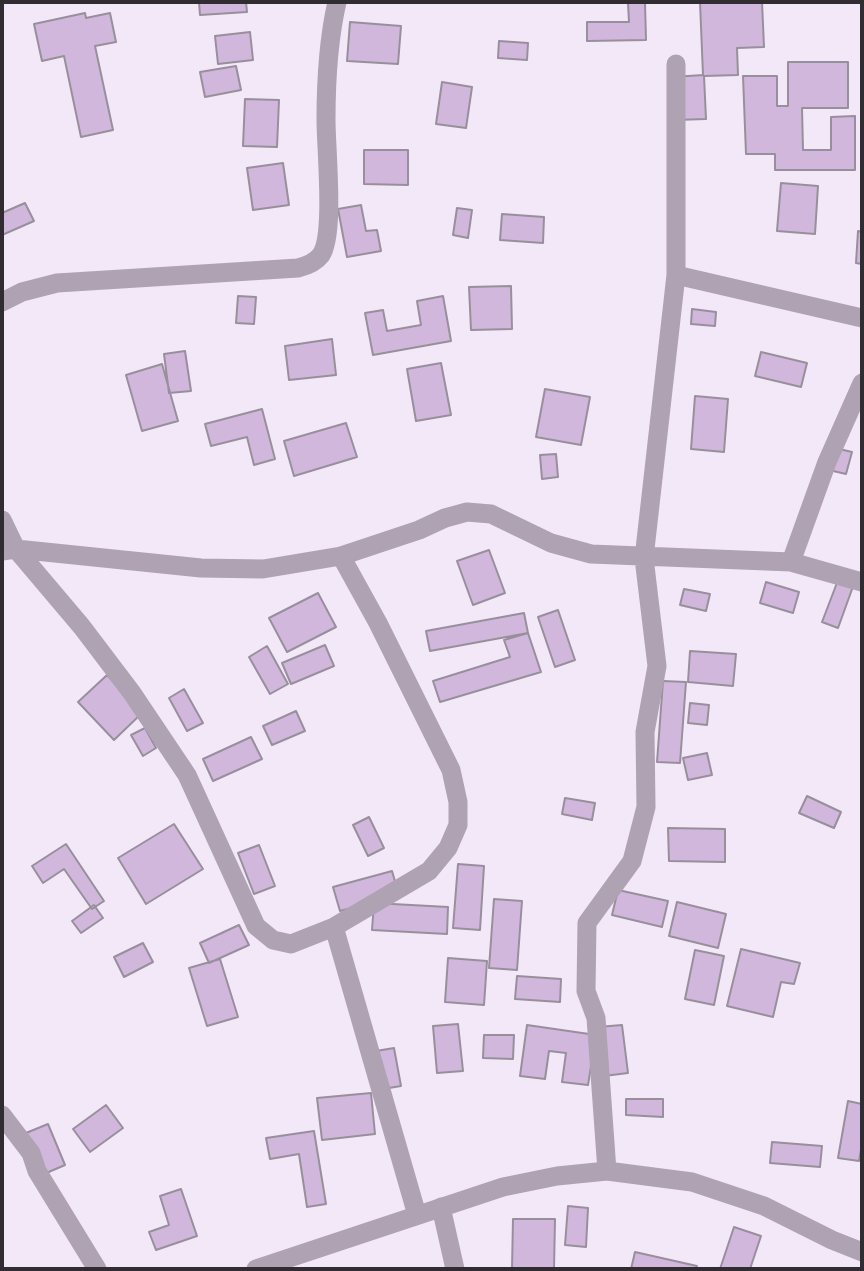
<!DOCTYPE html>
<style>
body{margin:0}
#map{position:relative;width:864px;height:1271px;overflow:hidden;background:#f3e8f7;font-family:"PT Sans",sans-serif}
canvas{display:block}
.frame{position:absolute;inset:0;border:4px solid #312c32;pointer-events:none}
</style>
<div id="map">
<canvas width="864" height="1271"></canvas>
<div class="frame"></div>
</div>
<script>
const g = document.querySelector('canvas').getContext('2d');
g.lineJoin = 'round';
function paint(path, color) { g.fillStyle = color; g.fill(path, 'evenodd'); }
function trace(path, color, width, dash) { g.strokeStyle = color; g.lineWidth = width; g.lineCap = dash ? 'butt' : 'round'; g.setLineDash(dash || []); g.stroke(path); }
const building = new Path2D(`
 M199,2H246L247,12L200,15Z
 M700,2H762L764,47L737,48L738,75L704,76L706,119L675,120L673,77L703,75Z
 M628,3H645L646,40L587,41V22H629Z
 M85,13L86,18L110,13L116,42L95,46L113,130L81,137L64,56L42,61L34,24Z
 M350,22L401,26L398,64L347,61Z
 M250,32L253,60L218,64L215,36Z
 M499,41L528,43L527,60L498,58Z
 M788,62H848V108H802L803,150H831V117L855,116V170H775V154H746L743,76H777V106H788Z
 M236,66L241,90L205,97L200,72Z
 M442,82L472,87L466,128L436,124Z
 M245,99L279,100L277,147L243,146Z
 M364,150H408V185L364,184Z
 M283,163L289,205L253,210L247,168Z
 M781,183L818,186L815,234L777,231Z
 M25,203L34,221L2,235V213Z
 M361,205L366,231L377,230L381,251L347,257L338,209Z
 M457,208L472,210L468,238L453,235Z
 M502,214L544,217L543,243L500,240Z
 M858,231L862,232V264L856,263Z
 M511,286L512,329L471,330L469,287Z
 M238,296L256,297L254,324L236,323Z
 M443,296L451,341L373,355L365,313L383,310L387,331L421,325L417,301Z
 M692,309L716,312L715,326L691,324Z
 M332,339L336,375L289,380L285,346Z
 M185,351L191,391L169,393L164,354Z
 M761,352L807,363L801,387L755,376Z
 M441,363L451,415L416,421L407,369Z
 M162,364L178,421L142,431L126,375Z
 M545,389L590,397L581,445L536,437Z
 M695,396L728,399L724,452L691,449Z
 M262,409L275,459L254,465L247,437L211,446L205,424Z
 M346,423L357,457L294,476L284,441Z
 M835,448L852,452L846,474L829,470Z
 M556,454L558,477L542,479L540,455Z
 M489,550L505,593L473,605L457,561Z
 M840,575L855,581L838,628L822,622Z
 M766,582L799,592L793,613L760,603Z
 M684,589L710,594L706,611L680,605Z
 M318,593L336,627L287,652L269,618Z
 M558,610L575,660L555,667L538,617Z
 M524,613L528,633L430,651L426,631Z
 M528,633L541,672L440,702L433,681L510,657L504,640Z
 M325,645L334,666L291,684L282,663Z
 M267,646L288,684L270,694L249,657Z
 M690,651L736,654L733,686L688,682Z
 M107,675L143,712L114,740L78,702Z
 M663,681L686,682L680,763L657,762Z
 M184,689L203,723L187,731L169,698Z
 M690,703L709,705L707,725L688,723Z
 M296,711L305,731L272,745L263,726Z
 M145,728L156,748L143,756L131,735Z
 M251,737L262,759L213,781L203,759Z
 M707,753L712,775L688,780L683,758Z
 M807,796L841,812L834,828L799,813Z
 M565,798L595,803L592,820L562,814Z
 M369,817L384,848L368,856L353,825Z
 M174,824L203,869L146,904L118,858Z
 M668,828L725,829V862L669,861Z
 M66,844L104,901L92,909L64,869L43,883L32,866Z
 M259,845L275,886L254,894L238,853Z
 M458,864L484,866L480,930L453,928Z
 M392,871L399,895L340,911L333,887Z
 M618,890L668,901L662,927L612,915Z
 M494,899L522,901L517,970L489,968Z
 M677,902L726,914L718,948L669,936Z
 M374,903L448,907L447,934L372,930Z
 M94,905L103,918L81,933L72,921Z
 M239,925L249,945L209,963L200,943Z
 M143,943L153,962L124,977L114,957Z
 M741,949L800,963L794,984L781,982L773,1017L727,1006Z
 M695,950L724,956L714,1005L685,999Z
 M448,958L487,961L484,1005L445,1002Z
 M220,959L238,1017L207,1026L189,968Z
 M517,976L561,979L560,1002L515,999Z
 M458,1024L463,1071L437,1073L433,1026Z
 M527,1025L596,1035L588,1085L562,1082L566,1053L549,1051L545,1079L520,1076Z
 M622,1025L628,1073L604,1076L598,1027Z
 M484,1035H514L513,1059L483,1058Z
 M394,1048L401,1086L383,1089L376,1051Z
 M371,1093L375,1134L322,1140L317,1098Z
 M626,1099H663V1117L626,1115Z
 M848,1101L862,1104V1144L859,1161L838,1158Z
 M106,1105L123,1128L90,1152L73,1129Z
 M48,1124L65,1165L44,1174L26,1133Z
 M314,1131L326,1204L307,1207L299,1154L270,1159L266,1138Z
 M772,1142L822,1146L820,1167L770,1163Z
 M181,1189L197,1236L156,1250L149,1232L169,1225L160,1196Z
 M568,1206L588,1208L586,1247L565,1245Z
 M513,1219H555L554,1269H512Z
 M734,1227L761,1236L750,1269H720Z
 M635,1252L697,1266L696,1269H631Z`);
paint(building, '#d2b7dd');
trace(building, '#988f9c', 2);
trace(new Path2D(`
 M676,275L862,318
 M2,302L22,292L57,283L298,268C306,266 315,263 321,255C335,235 326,149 326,120C326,80 328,41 337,2
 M2,520L16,549L82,627L132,693L187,775L256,926L273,940L291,944L334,927L429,871L448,848L458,825V802L451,770L378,623L341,556
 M2,551L16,549L201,568L263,569L341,556L419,530L445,518L467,512L491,514L551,543L591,554L791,562L862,582
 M791,562L827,462L862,383
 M334,927L417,1215
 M2,1115L31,1153L37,1171L97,1269
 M607,1171L596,1018L586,991L587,923L632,861L646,807L645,732L657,666L644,558L676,275V64
 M441,1207L455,1269
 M256,1269L503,1187L557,1176L607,1171L692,1182L764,1206L832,1240L862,1252`), '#aea2b3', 19);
</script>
